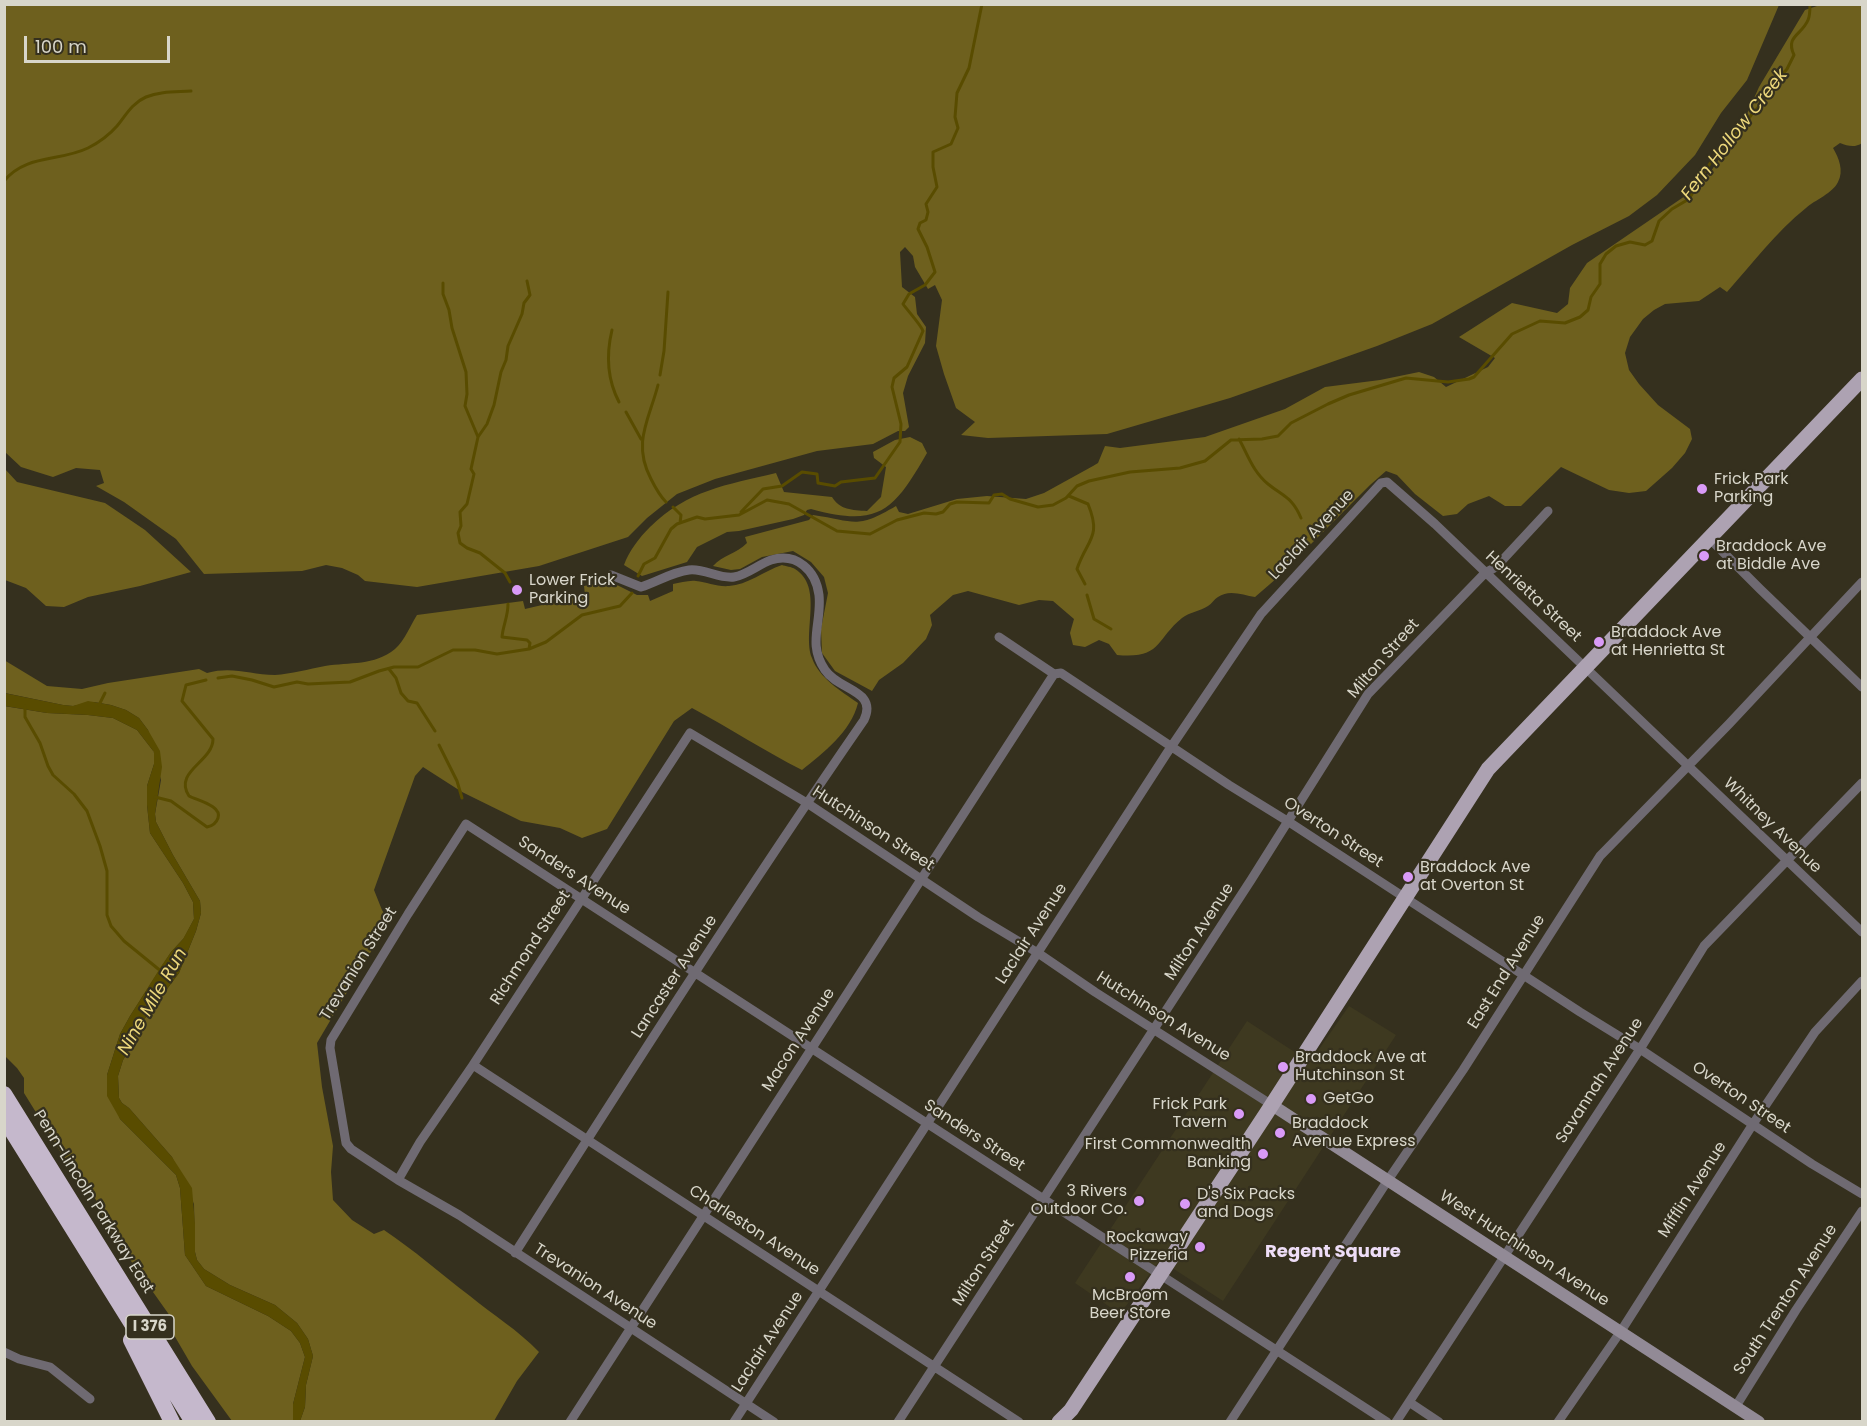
<!DOCTYPE html>
<style>
body{margin:0}
#map{position:relative;width:1867px;height:1426px;overflow:hidden;background:#35301e;font-family:Poppins,sans-serif}
canvas{display:block}
.frame{position:absolute;inset:0;border:6px solid #d8d6ca;pointer-events:none}
.scale{position:absolute;left:24px;top:36px;width:146px;height:27px;box-sizing:border-box;border:3px solid #d8d6ca;border-top:0;padding-left:8px;font-size:18px;line-height:21px;white-space:nowrap;color:#d8d6ca;-webkit-text-stroke:4px #35301e;paint-order:stroke}
</style>
<div id="map">
<canvas width="1867" height="1426"></canvas>
<div class="frame"></div>
<div class="scale">100 m</div>
</div>
<script>
const g = document.querySelector('canvas').getContext('2d');
g.lineJoin = 'round';
function paint(path, color) { g.fillStyle = color; g.fill(path, 'evenodd'); }
function trace(path, color, width, dash) { g.strokeStyle = color; g.lineWidth = width; g.lineCap = dash ? 'butt' : 'round'; g.setLineDash(dash || []); g.stroke(path); }
function write(font, color, halo, rows, align = 'center') {
  g.font = font + ' Poppins,sans-serif'; g.lineWidth = 4.5; g.setLineDash([]); g.textBaseline = 'middle'; g.strokeStyle = halo; g.fillStyle = color; for (const [text, x, y, turn = 0] of rows) {
    g.save(); g.translate(x, y); g.rotate((+turn || 0) * Math.PI / 180); g.textAlign = isNaN(turn) ? turn : align; if (halo) g.strokeText(text, 0, 0); g.fillText(text, 0, 0); g.restore();
  }
}
paint(new Path2D(`
 M1349,1006L1396,1035L1223,1301L1160,1260L1120,1314L1075,1283L1247,1021L1310,1062Z`), '#3e3920');
paint(new Path2D(`
 M4,5L5,4L1779,5L1747,80L1721,113L1695,155L1657,195L1629,216L1572,245L1432,324L1377,346L1230,398L1107,434L988,438L961,435L975,422L956,408L944,374L936,346L942,300L935,285L928,289L915,267L913,256L905,247L900,252L902,287L915,297L917,314L926,327L925,343L908,376L903,393L909,427L905,431H898L873,444L817,451L715,479L677,494L647,518L628,537L539,566L417,587L365,581L358,575L342,568L326,565L302,571L204,574L176,539L124,502L96,486L104,483L100,470L76,468L53,477L21,467L5,452Z
 M1820,5H1862V143C1855,148 1848,146 1840,143L1833,148C1839,158 1844,171 1838,182C1833,193 1815,200 1806,208C1776,232 1752,264 1727,292L1720,287L1699,301L1665,304L1654,310L1643,319L1630,337L1625,353L1629,370L1639,384L1658,405L1690,429L1692,439L1685,453L1672,468L1646,491L1629,493L1609,490L1561,467L1521,506H1505L1489,496L1468,504L1457,514L1443,516L1415,494L1397,475L1386,471L1370,485L1277,578L1255,597C1243,595 1229,589 1218,597C1214,599 1212,604 1208,606C1200,611 1190,612 1182,618C1155,640 1162,659 1117,655L1109,644L1099,640L1085,647L1073,645L1070,633L1074,619L1053,601L1039,600L1019,605L968,591L953,595L930,615L932,625L926,639L903,663L879,680L872,691L835,671L822,653L821,629L828,593L824,577L811,562L793,551L762,557L740,569L731,570L713,566C723,555 736,554 747,543L745,537L809,520L813,515C856,521 855,530 896,506L899,512L908,514L957,499L987,496L1026,499L1044,493L1093,466L1098,463L1105,446L1120,448L1205,437L1285,409L1325,387L1380,380L1419,372L1434,377L1446,387L1488,367L1495,358L1459,337L1512,303L1557,313L1568,304L1570,288L1587,263L1685,196L1711,171L1741,127L1759,87L1805,10Z
 M910,437L922,443L927,453C894,510 880,528 811,509L807,510L804,515L793,519L739,531L727,532L697,547L687,562L642,576L624,565C629,551 639,538 650,527C688,490 726,485 776,473L784,492L832,497C840,510 852,510 867,511L881,497L886,467L874,458L873,452L895,440Z
 M5,469L17,482L105,503L145,530L191,572L140,586L88,597L64,607L46,606L26,588L5,580Z
 M782,565C785,566 792,567 795,569C824,587 802,632 812,658C819,678 841,691 858,703C851,732 823,753 802,770C764,751 730,728 692,708L674,721L607,829L582,838L560,828L521,821L462,792L423,767L415,776L374,890L382,910L389,921L317,1043L322,1087L333,1146L331,1172L333,1200L352,1220L374,1234L384,1230C414,1250 441,1274 470,1296C493,1315 518,1330 539,1352L517,1381L494,1421H300L305,1407L306,1385L313,1356L308,1339L297,1323L275,1305L230,1285L204,1269L197,1260L195,1252L194,1204L172,1157L129,1108L122,1103L119,1098L118,1076L123,1060L131,1047L133,1038L140,1025L179,973L196,931L201,913L200,901L173,855L156,822L155,814L161,780L148,730L139,718L126,710L111,705L94,702L73,706L63,705L5,693L4,660L47,686L82,689L108,683L199,669L207,673C233,666 250,675 275,675C291,674 309,669 325,666C350,662 374,666 395,649C405,640 410,626 417,615L523,601L525,609L585,595L584,586L609,581L637,595H648L650,601L673,591V584C680,583 689,580 696,581C707,582 717,587 729,586C747,585 764,571 782,565Z
 M4,706L47,713L88,715L113,718L137,730L154,752V764L147,786V805L150,833L183,883L193,902L194,919L184,938L171,952L130,1016L120,1034L107,1075L120,1119L176,1175L180,1188L185,1255L206,1286L268,1316L291,1331L300,1343L305,1357L293,1404V1421H232L192,1366L174,1335L170,1316L104,1223L101,1209L75,1163L68,1161L63,1156L24,1093V1078L17,1068L5,1056Z`), '#6e601e');
paint(new Path2D(`
 M4,693L63,705L73,706L88,701L111,705L126,710L139,718L148,730L160,751L162,767L155,814L156,822L173,855L200,901L201,913L196,931L179,973L140,1025L133,1038L131,1047L123,1060L118,1076L119,1098L122,1103L129,1108L172,1157L192,1188L195,1224V1252L197,1260L204,1269L230,1285L275,1305L297,1323L308,1339L313,1356L306,1385L305,1407L300,1421H293V1404L305,1357L300,1343L291,1331L268,1316L206,1286L185,1255L180,1188L176,1175L120,1119L107,1096V1075L120,1034L130,1016L162,965L171,952L183,939L194,919L193,902L183,883L150,833L147,805V786L154,764V752L137,730L113,718L88,715L47,713L5,706Z`), '#594c00');
trace(new Path2D(`
 M4,181C26,154 59,162 88,148C98,143 110,134 117,126C126,115 132,103 146,97C160,91 176,92 191,91
 M443,283V294L449,310L452,328L466,372L467,394L465,406L478,437
 M612,330C606,355 607,379 619,402
 M660,375L664,351L668,292
 M658,385C649,420 632,443 651,479C655,487 659,495 666,502
 M626,412L641,439
 M1239,439C1248,455 1253,472 1268,484C1284,497 1292,497 1301,518
 M1069,496L1088,504C1102,538 1087,539 1077,569L1085,584
 M673,507L681,515L680,523
 M741,512L763,489L782,486L802,472L817,474L818,483L835,486L841,482L875,478L900,442L901,424L892,387L894,378L907,367L923,331C921,325 908,311 903,304L909,294L925,285L935,272L927,247L918,229L920,223L926,220L928,212L926,204L937,187L933,167V152L951,144L958,128L955,117L957,93L969,68L982,4
 M638,576L644,564L655,558L671,529L677,524L697,517L705,519L739,515L767,500L789,504L837,531L870,534L897,520L924,513L936,514L943,512L950,504L957,502L989,503L994,495L1002,494L1010,499L1038,507L1053,505L1066,498L1077,486L1089,481L1130,472L1180,468L1205,461L1231,440L1262,439L1278,436L1291,423L1328,404L1349,395L1406,378L1448,382L1469,379L1474,377L1512,334L1540,321L1565,323L1580,317L1588,310L1591,297L1600,284V264L1606,254L1616,246L1630,242L1645,245L1652,241L1659,221L1672,209L1689,199L1715,155L1743,127L1752,114L1763,102L1766,93L1787,69L1794,55C1785,36 1802,35 1808,20C1810,16 1810,9 1810,4
 M510,582L505,573L480,553L467,548L460,543L458,533L461,526L460,512L467,504L474,474L471,469L478,437L487,424L494,405L501,372L506,360L508,346L522,314L524,303L530,295L527,281
 M1087,595L1094,619L1111,629
 M508,604C508,617 503,625 502,637L527,640L530,643L529,649
 M389,669L396,678L401,693L408,701L417,703L435,731
 M218,678L232,676L252,680L274,687L297,682L308,684L350,682L379,671L394,667H418L453,650H475L497,654L529,649L546,642L582,615L620,606L632,593
 M99,705L105,693
 M25,706V717L40,743L48,766L53,775L74,794L87,811L100,846L107,871V915L111,926L124,941L162,972
 M439,745L457,781L462,798
 M155,797L171,801L207,827C212,826 216,824 218,818C222,806 199,801 189,796C173,771 213,762 213,739L182,701L186,685L206,680`), '#594c00', 3);
trace(new Path2D(`
 M1710,539L1760,589L1862,687
 M999,637L1054,674L1061,673L1229,785L1289,822L1580,1012L1640,1049L1812,1164L1862,1194
 M473,1065L1019,1422
 M398,1180L420,1142L473,1065L690,733L807,803L978,917L1038,953L1095,992L1272,1105
 M515,1253C629,1074 743,895 864,720C878,690 839,691 825,670C807,644 822,623 819,595C816,571 797,552 771,560C759,564 747,575 734,577C719,579 704,568 689,570C672,572 657,582 641,587L611,575
 M4,1352L19,1359L50,1367L90,1399
 M1409,1402L1439,1422
 M1736,1406L1796,1310L1862,1211
 M570,1422L1054,674
 M734,1422L1167,753L1261,614L1381,483L1387,482L1435,524L1862,932
 M774,1422L459,1215L398,1180L351,1149L346,1143L330,1048L331,1040L408,914L466,824L1387,1422
 M898,1422L1251,880L1368,694L1485,573L1496,567L1548,511
 M1230,1422L1388,1180L1463,1070L1600,856L1729,724L1862,582
 M1396,1422L1640,1049L1704,946L1862,783
 M1558,1422L1621,1331L1753,1124L1815,1032L1862,981`), '#6f6a72', 9);
trace(new Path2D(`
 M1272,1105L1759,1422`), '#928a96', 12);
trace(new Path2D(`
 M1059,1422L1071,1410L1266,1114L1488,769L1862,379`), '#ada2b2', 15);
trace(new Path2D(`
 M4,1094L208,1422
 M4,1118L193,1422
 M131,1340L172,1422`), '#c5b8cc', 16);
for (const [x, y, r, color] of [
 [1702,489,6,"#d99af7"],
 [1704,556,6,"#d99af7"],
 [517,590,6,"#d99af7"],
 [1599,642,6,"#d99af7"],
 [1408,877,6,"#d99af7"],
 [1283,1067,6,"#d99af7"],
 [1311,1099,6,"#d99af7"],
 [1239,1114,6,"#d99af7"],
 [1280,1133,6,"#d99af7"],
 [1263,1154,6,"#d99af7"],
 [1139,1201,6,"#d99af7"],
 [1185,1204,6,"#d99af7"],
 [1200,1247,6,"#d99af7"],
 [1130,1277,6,"#d99af7"]
]) { const dot = new Path2D(); dot.arc(x, y, r, 0, 2 * Math.PI); g.fillStyle = color; g.fill(dot); trace(dot, '#35301e', 2); }
for (const [x, y, w] of [
 [150,1327,48]
]) { const box = new Path2D(); box.roundRect(x - w / 2, y - 12, w, 24, 4.5); g.fillStyle = '#35301e'; g.fill(box); trace(box, '#d8d6ca', 1.5); }
write('bold 15px', '#d8d6ca', null, [
 ["I 376",150,1327]
]);
write('16px', '#d8d6ca', '#35301e', [
 ["Frick Park",1714,480],
 ["Parking",1714,498],
 ["Braddock Ave",1716,547],
 ["at Biddle Ave",1716,565],
 ["Lower Frick",529,581],
 ["Parking",529,599],
 ["Braddock Ave",1611,633],
 ["at Henrietta St",1611,651],
 ["Braddock Ave",1420,868],
 ["at Overton St",1420,886],
 ["Braddock Ave at",1295,1058],
 ["Hutchinson St",1295,1076],
 ["GetGo",1323,1099],
 ["Frick Park",1227,1105,"right"],
 ["Tavern",1227,1123,"right"],
 ["Braddock",1292,1124],
 ["Avenue Express",1292,1142],
 ["First Commonwealth",1251,1145,"right"],
 ["Banking",1251,1163,"right"],
 ["3 Rivers",1127,1192,"right"],
 ["Outdoor Co.",1127,1210,"right"],
 ["D's Six Packs",1197,1195],
 ["and Dogs",1197,1213],
 ["Rockaway",1188,1238,"right"],
 ["Pizzeria",1188,1256,"right"],
 ["McBroom",1130,1296,"center"],
 ["Beer Store",1130,1314,"center"]
], 'left');
write('16px', '#d8d6ca', '#35301e', [
 ["Laclair Avenue",1312,535,-47],
 ["Henrietta Street",1533,597,43],
 ["Milton Street",1384,659,-49],
 ["Whitney Avenue",1772,826,44],
 ["Hutchinson Street",873,829,33],
 ["Overton Street",1333,833,33],
 ["Sanders Avenue",574,876,33],
 ["Milton Avenue",1200,932,-57],
 ["Laclair Avenue",1032,934,-57],
 ["Richmond Street",531,948,-57],
 ["Trevanion Street",359,964,-58],
 ["East End Avenue",1507,972,-58],
 ["Lancaster Avenue",675,977,-57],
 ["Hutchinson Avenue",1163,1017,32],
 ["Macon Avenue",799,1040,-57],
 ["Savannah Avenue",1600,1081,-57],
 ["Overton Street",1741,1098,34],
 ["Sanders Street",974,1136,33],
 ["Mifflin Avenue",1693,1190,-57],
 ["Penn-Lincoln Parkway East",93,1202,58],
 ["Charleston Avenue",754,1231,33],
 ["West Hutchinson Avenue",1524,1249,33],
 ["Milton Street",984,1263,-57],
 ["Trevanion Avenue",595,1287,33],
 ["South Trenton Avenue",1786,1300,-57],
 ["Laclair Avenue",768,1342,-57]
]);
write('italic 18px', '#edd87b', '#35301e', [
 ["Fern Hollow Creek",1735,135,-52],
 ["Nine Mile Run",153,1002,-60]
]);
write('bold 18px', '#eeddf7', '#35301e', [
 ["Regent Square",1333,1252]
]);
</script>
